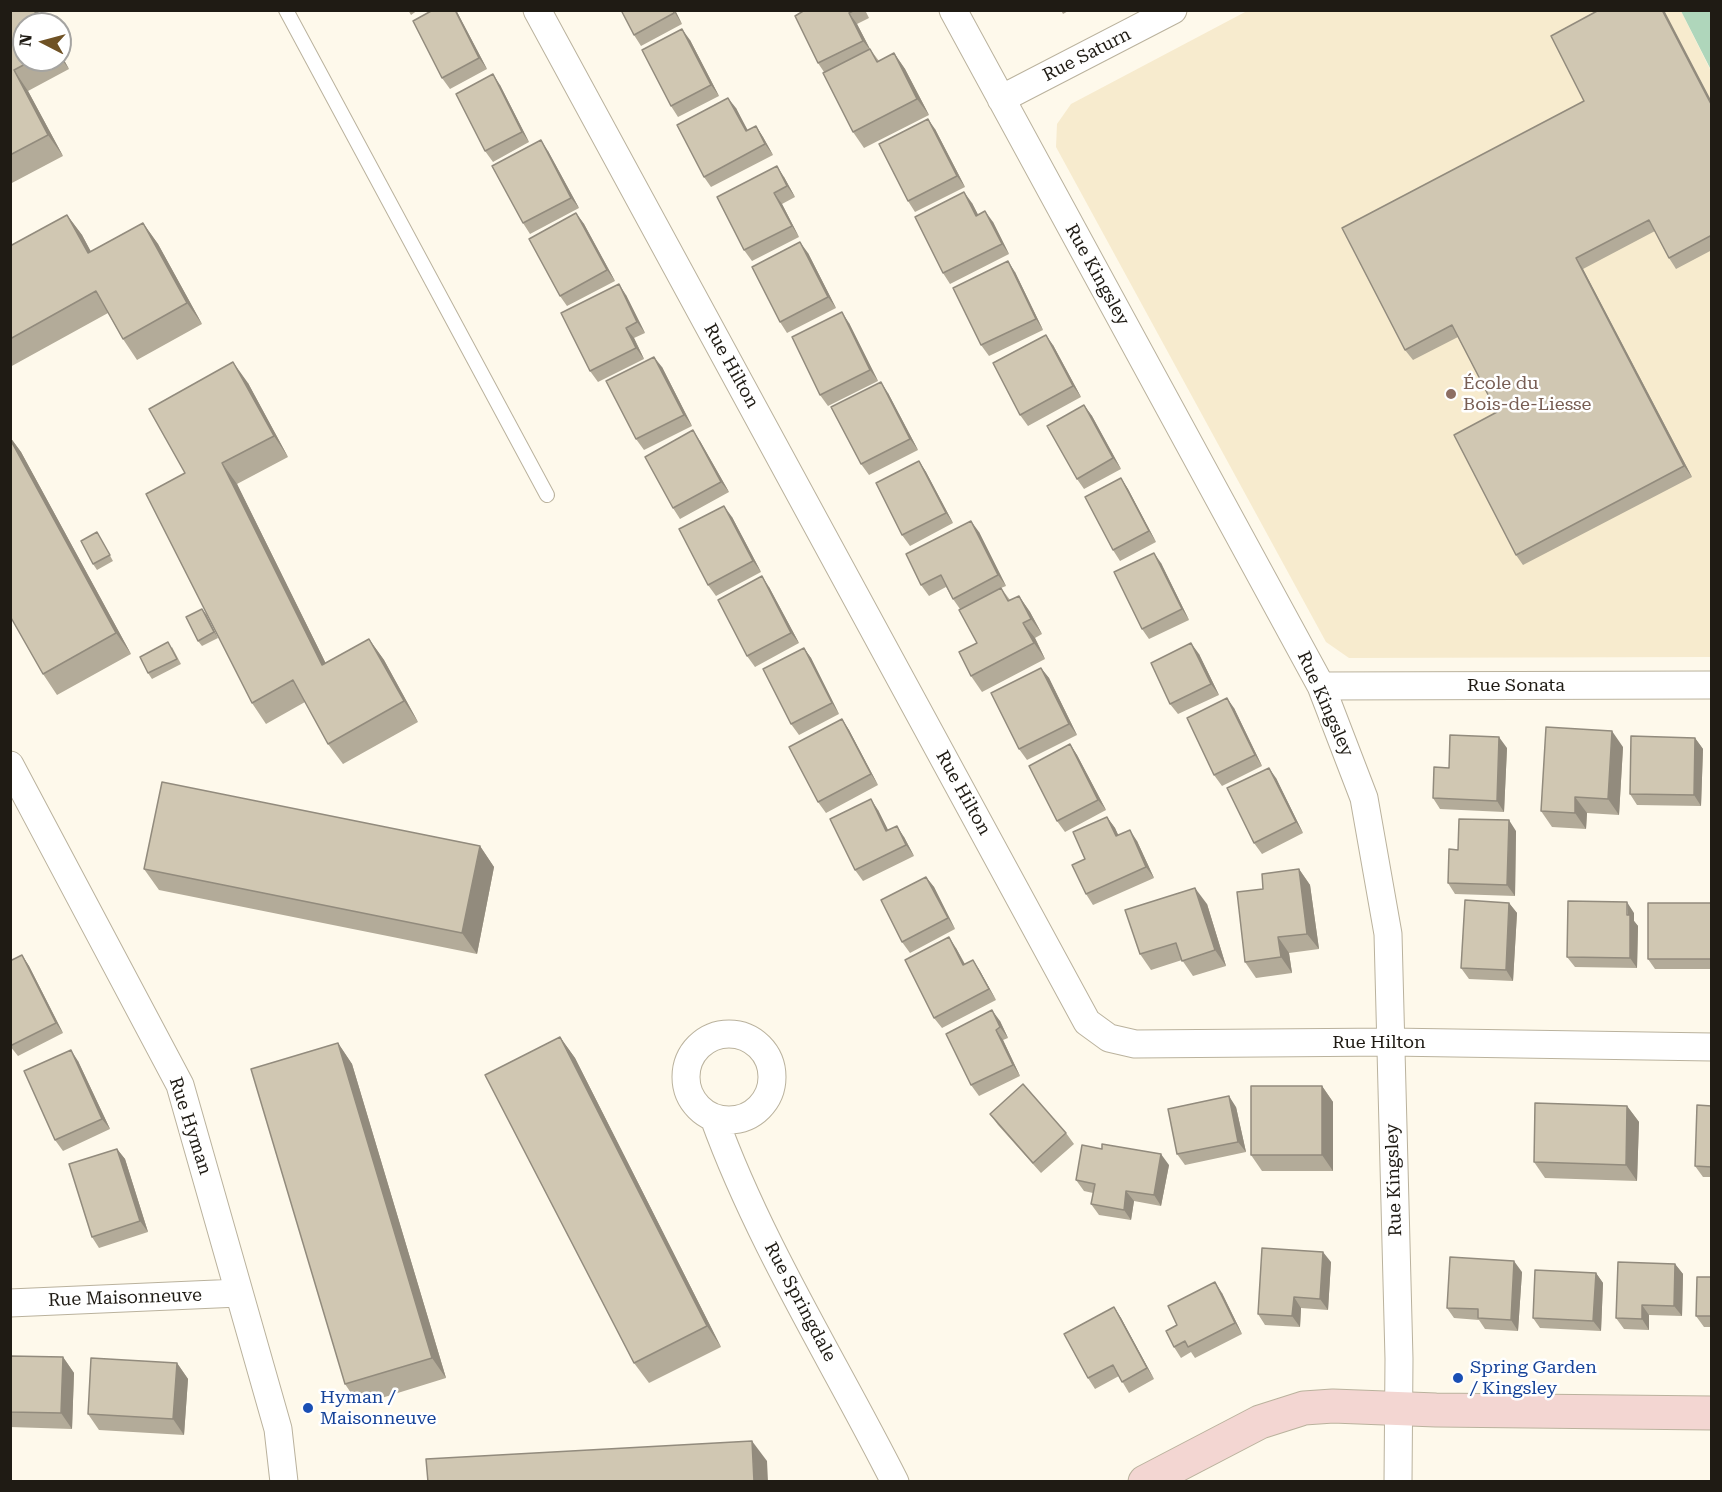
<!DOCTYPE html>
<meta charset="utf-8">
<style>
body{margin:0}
#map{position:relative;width:1722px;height:1492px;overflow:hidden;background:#fef9eb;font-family:"Roboto Serif",serif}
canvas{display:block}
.frame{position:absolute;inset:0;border:12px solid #1f1b14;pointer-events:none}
.north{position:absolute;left:12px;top:12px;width:60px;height:60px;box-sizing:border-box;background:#fff;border:2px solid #a5a4a1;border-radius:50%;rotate:276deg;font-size:16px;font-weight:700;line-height:24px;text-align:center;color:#1f1b14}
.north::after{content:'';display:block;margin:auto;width:21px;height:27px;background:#6f5225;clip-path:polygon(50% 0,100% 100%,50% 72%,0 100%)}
</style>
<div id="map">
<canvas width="1722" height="1492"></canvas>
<div class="frame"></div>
<div class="north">N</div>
</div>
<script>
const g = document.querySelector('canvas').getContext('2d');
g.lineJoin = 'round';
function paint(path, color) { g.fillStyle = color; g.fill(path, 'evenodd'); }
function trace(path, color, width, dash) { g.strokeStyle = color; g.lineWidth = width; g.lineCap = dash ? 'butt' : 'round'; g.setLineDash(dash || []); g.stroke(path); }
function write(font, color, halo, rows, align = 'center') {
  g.font = font + ' "Roboto Serif",serif'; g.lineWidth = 5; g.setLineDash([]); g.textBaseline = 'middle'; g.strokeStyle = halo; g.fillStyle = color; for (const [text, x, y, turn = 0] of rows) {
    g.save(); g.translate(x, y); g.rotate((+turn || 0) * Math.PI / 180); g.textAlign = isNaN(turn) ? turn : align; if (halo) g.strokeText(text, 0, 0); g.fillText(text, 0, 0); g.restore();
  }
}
paint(new Path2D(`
 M1247,11H1681L1711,71V657L1349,658L1326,642L1056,147L1057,124L1071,104Z`), '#f7ebce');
paint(new Path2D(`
 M1681,11H1711V71V70Z`), '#afd6bb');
const lane = new Path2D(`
 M286,10L547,495`);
const street = new Path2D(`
 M537,10L1087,1022L1109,1038L1135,1044L1390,1042L1712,1047
 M953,10L1321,686L1364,798L1388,934L1399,1359L1398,1482
 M1001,99L1173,10
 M1321,686L1712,685
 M10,765L180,1085L278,1429L284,1482
 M686 1077a43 43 0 1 1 86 0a43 43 0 1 1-86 0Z
 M714,1118C760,1245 834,1361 895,1482
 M10,1303L239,1293`);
const secondary = new Path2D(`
 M1145,1482L1260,1422L1304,1408L1333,1406L1436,1410L1712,1413`);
trace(lane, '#bab29d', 16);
trace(street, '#bab29d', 29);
trace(secondary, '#bab29d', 35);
trace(lane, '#fff', 14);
trace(street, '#fff', 27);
trace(secondary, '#f3d6d2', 33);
paint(new Path2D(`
 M10,10H37L45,24H24V60H60V53L69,69L28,91L63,156L10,184Z
 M408,10H418L411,15Z
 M456,10L487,69L450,89L442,78Z
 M621,10H675L682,24L641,46L634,35Z
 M805,10H865L869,18L857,24L870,49L879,61L894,53L905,69L929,115L864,148L853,132L824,72L818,63Z
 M1061,10H1070L1063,14Z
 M690,40L719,96L678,117L671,106Z
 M500,85L529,142L493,162L485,151Z
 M1584,101L1712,102V250L1676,269L1669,258L1655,231L1583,269L1692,477L1523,565L1516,555L1497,412L1458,337L1413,360L1405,350Z
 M736,108L747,131L756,126L763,137L773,155L711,187L704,177Z
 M935,129L965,187L915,212L908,201Z
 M548,151L579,208L530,234L523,223Z
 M784,177L795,197L782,204L799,237L752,261L744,250L717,197Z
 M972,203L978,215L993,222L1009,254L950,284L943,273Z
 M576,213L584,224L615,281L567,306L560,296Z
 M67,215L82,235L91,252L143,223L158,244L202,324L137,360L123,339L108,313L10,367V246Z
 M808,253L836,308L787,333L780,322Z
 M1015,272L1043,330L989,356L981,345Z
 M626,295L645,333L634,338L644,359L598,382L590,371Z
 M849,323L878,381L828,406L820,395Z
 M1053,345L1081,397L1028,426L1020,415Z
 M662,367L692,426L644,450L636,439Z
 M248,383L288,457L237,484L326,664L369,639L384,660L418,722L343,764L328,744L305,702L266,724L252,703L185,473Z
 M888,393L918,450L869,475L861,464Z
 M1084,405L1092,416L1121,469L1084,489L1077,479Z
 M10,437L21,452L131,654L57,695L43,674L10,616Z
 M700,441L729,492L680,519L673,508Z
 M919,461L926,472L953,523L910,546L902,535Z
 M1121,478L1128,489L1156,542L1120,561L1113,550Z
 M732,517L761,572L716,596L708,585Z
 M97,532L113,561L97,570L93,564Z
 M979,532L1006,586L1001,588L1010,600L1019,596L1030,612L1042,634L1035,638L1045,659L982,692L971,676L977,643L960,609L953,599L946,587L929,596L921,585Z
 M1161,563L1189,620L1149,639L1142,629Z
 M769,587L799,643L755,667L747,656Z
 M206,614L218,638L202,646L198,641Z
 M172,647L181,664L152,679L148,673Z
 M804,648L811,658L839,714L799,735L791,724Z
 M1199,654L1219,695L1178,714L1170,704Z
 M1041,668L1049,678L1077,735L1027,760L1019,749Z
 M1234,708L1262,766L1222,786L1214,775Z
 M842,719L849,730L878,785L826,813L818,802Z
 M1695,738L1703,749L1701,806L1637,805L1630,794Z
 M1070,744L1077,755L1106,810L1065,832L1057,821Z
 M1623,747L1619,815L1587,813L1586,829L1552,827L1541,811Z
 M1507,748L1504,812L1440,809L1433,798L1449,768Z
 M1276,778L1303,833L1262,854L1254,843Z
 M878,810L888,830L904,837L914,856L863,881L855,870Z
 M1107,817L1115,828L1118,835L1137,841L1154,878L1093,905L1086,894L1085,859Z
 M1516,831L1515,896L1455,894L1448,883L1458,850Z
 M480,846L494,867L477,954L159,890L144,869Z
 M1299,869L1310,885L1319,949L1289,953L1292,973L1256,978L1245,962L1263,889Z
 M926,877L934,887L955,929L910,953L902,942Z
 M1509,903L1517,913L1513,981L1469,979L1461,968Z
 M1207,904L1226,966L1193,976L1182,960L1151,970L1140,954Z
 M1712,904V969H1655L1648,959Z
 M1634,913V921L1638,926L1637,968L1575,967L1567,957Z
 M956,948L965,964L973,960L980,971L996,1000L942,1028L934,1018Z
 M22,955L29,966L63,1033L18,1056L10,1046V961Z
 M1000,1021L1008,1038L1003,1040L1020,1076L979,1096L971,1085Z
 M560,1037L575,1058L721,1347L649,1383L634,1363Z
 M338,1043L352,1064L446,1378L359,1405L345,1384Z
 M78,1061L110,1129L63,1151L55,1140Z
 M1322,1086L1333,1102V1171H1262L1251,1155Z
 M1627,1106L1639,1122L1637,1181L1545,1178L1534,1162Z
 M1712,1106V1177H1703L1695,1166Z
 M1236,1107L1246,1152L1185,1165L1177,1154Z
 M990,1114L1066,1133L1074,1144L1041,1173L998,1125Z
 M117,1149L125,1159L148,1232L99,1248L92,1237Z
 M1169,1165L1161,1206L1134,1201L1131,1220L1099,1215L1091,1204L1093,1193L1084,1191L1076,1180Z
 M1331,1262L1328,1310L1301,1308L1300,1327L1265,1325L1258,1314Z
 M1675,1264L1683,1274L1682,1316L1649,1315V1330L1624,1329L1616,1318Z
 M1522,1272L1518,1331L1485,1329L1479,1320L1454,1318L1447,1308Z
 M1596,1273L1603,1283L1601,1331L1540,1328L1533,1318Z
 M1712,1277V1327H1704L1696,1316Z
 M1222,1293L1242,1334L1195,1358L1191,1352L1181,1358L1174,1347L1177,1325Z
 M1114,1307L1121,1318L1154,1379L1129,1393L1119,1376L1095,1389L1088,1378Z
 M10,1356L63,1357L74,1373L72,1429L10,1427Z
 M177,1363L188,1379L184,1435L99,1430L88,1414Z`), '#b3ab99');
paint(new Path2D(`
 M34,10H37L45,24H41Z
 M455,10H456L487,69L479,58Z
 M673,10H675L682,24Z
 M1662,10H1664L1712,102V106Z
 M849,13L857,24L871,51L863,41Z
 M682,29L690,40L719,96L711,85Z
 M60,53L69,69L60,57Z
 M894,53L905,69L929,115L917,99Z
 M14,70L28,91L63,156L48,135Z
 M493,74L500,85L529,142L522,132Z
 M728,98L736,108L754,142L746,131Z
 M928,119L935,129L965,187L957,176Z
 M756,126L763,137L773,155L765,144Z
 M541,140L548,151L579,208L571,198Z
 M777,166L784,177L795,197L787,186Z
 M964,192L972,203L984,226L976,216Z
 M774,193L782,204L799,237L792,226Z
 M985,211L993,222L1009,254L1002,244Z
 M576,213L584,224L615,281L607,270Z
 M67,215L82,235L103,274L88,253Z
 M143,223L158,244L202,324L187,303Z
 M800,242L808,253L836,308L828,297Z
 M1576,258L1583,269L1692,477L1684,466Z
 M1008,261L1015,272L1043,330L1036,319Z
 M619,284L626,295L645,333L637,322Z
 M842,312L849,323L878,381L870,370Z
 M626,328L634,338L644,359L636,348Z
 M1046,335L1053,345L1081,397L1073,386Z
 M654,357L662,367L692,426L684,415Z
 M233,362L248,383L288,457L274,436Z
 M881,382L888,393L918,450L910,439Z
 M1084,405L1092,416L1121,469L1113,458Z
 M693,430L700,441L729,492L721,482Z
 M10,437L21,452L131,654L116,633L10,439Z
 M919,461L926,472L953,523L946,513Z
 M222,463L237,484L337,686L322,665Z
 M1121,478L1128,489L1156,542L1149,531Z
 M724,506L732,517L761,572L753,561Z
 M971,521L979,532L1006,586L998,575Z
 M1154,553L1161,563L1189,620L1182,609Z
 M762,576L769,587L799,643L791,633Z
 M1019,596L1030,612L1042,634L1031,619Z
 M202,609L206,614L218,638L214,632Z
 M1023,623L1035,638L1045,659L1034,643Z
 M369,639L384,660L418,722L404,701Z
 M1191,643L1199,654L1219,695L1211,684Z
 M804,648L811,658L839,714L832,703Z
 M1041,668L1049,678L1077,735L1069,724Z
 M1227,698L1234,708L1262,766L1255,755Z
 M842,719L849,730L878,785L871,774Z
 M1612,731L1623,747L1619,815L1608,799Z
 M1499,737L1507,748L1504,812L1497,801Z
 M1695,738L1703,749L1701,806L1694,795Z
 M1070,744L1077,755L1106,810L1098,800Z
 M1269,768L1276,778L1303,833L1296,822Z
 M1575,797L1587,813L1586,829L1575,813Z
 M871,799L878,810L894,842L886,831Z
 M1107,817L1115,828L1124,847L1116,836Z
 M1509,820L1516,831L1515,896L1507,885Z
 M897,826L904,837L914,856L906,845Z
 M1130,830L1137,841L1154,878L1146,867Z
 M480,846L494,867L477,954L462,933Z
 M1299,869L1310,885L1319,949L1307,934Z
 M926,877L934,887L955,929L948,918Z
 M1195,888L1207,904L1226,966L1215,950Z
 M1627,902L1634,913V921L1638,926L1637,968L1630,958Z
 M1509,903L1517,913L1513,981L1506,970Z
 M949,937L956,948L971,976L963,965Z
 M1278,937L1289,953L1292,973L1281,957Z
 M22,955L29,966L63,1033L56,1023Z
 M973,960L980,971L996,1000L989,989Z
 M992,1010L1000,1021L1008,1038L1000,1027Z
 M996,1030L1003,1040L1020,1076L1013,1065Z
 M560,1037L575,1058L721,1347L707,1326Z
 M338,1043L352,1064L446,1378L432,1358Z
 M71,1050L78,1061L110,1129L102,1119Z
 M1322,1086L1333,1102V1171L1322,1155Z
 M1229,1096L1236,1107L1246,1152L1238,1142Z
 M1627,1106L1639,1122L1637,1181L1626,1165Z
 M117,1149L125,1159L148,1232L140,1221Z
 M1161,1154L1169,1165L1161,1206L1154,1195Z
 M1126,1191L1134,1201L1131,1220L1124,1210Z
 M1323,1252L1331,1262L1328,1310L1320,1299Z
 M1514,1261L1522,1272L1518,1331L1511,1320Z
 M1675,1264L1683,1274L1682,1316L1674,1306Z
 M1596,1273L1603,1283L1601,1331L1593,1321Z
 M1215,1282L1222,1293L1242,1334L1235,1323Z
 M1294,1297L1301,1308L1300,1327L1292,1316Z
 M1642,1305L1649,1315V1330L1642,1319Z
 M1114,1307L1121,1318L1154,1379L1147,1368Z
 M63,1357L74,1373L72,1429L61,1413Z
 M177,1363L188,1379L184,1435L173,1419Z
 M752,1441L767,1461L768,1482H754Z`), '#928b7d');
const building = new Path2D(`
 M10,10H34L41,24H24V60H33L14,70L48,135L10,155Z
 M433,10H455L479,58L442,78L413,21Z
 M621,10H673L674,13L634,35Z
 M805,10H855L849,13L863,41L818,63L795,16Z
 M1599,10H1662L1712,106V235L1669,258L1649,220L1576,258L1684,466L1516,555L1454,435L1497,412L1452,325L1405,350L1342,228L1584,101L1551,36Z
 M682,29L711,85L671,106L642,50Z
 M870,49L877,62L894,53L917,99L853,132L823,73Z
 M493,74L522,132L485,151L456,94Z
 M728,98L746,131L756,126L765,144L704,177L677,125Z
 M928,119L957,176L908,201L879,144Z
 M541,140L571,198L523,223L492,166Z
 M777,166L787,186L774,193L792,226L744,250L717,197Z
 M964,192L976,216L985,211L1002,244L943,273L915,217Z
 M576,213L607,270L560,296L529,239Z
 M67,215L88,253L143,223L187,303L123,339L96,291L10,339V246Z
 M800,242L828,297L780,322L752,267Z
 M1008,261L1036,319L981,345L953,288Z
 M619,284L637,322L626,328L636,348L590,371L561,313Z
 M842,312L870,370L820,395L792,337Z
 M1046,335L1073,386L1020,415L993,363Z
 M654,357L684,415L636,439L606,381Z
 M233,362L274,436L222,463L322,665L369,639L404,701L328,744L293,680L252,703L146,494L185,473L149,409Z
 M881,382L910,439L861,464L831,407Z
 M1084,405L1113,458L1077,479L1047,426Z
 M693,430L721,482L673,508L645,457Z
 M10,439L116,633L43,674L10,616Z
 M919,461L946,513L902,535L876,483Z
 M1121,478L1149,531L1113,550L1085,497Z
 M724,506L753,561L708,585L679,529Z
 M971,521L998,575L953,599L941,575L921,585L906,554Z
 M97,532L110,555L93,564L81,541Z
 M1154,553L1182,609L1142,629L1114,572Z
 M762,576L791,633L747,656L718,600Z
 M1001,588L1008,601L1019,596L1031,619L1023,623L1034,643L971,676L959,652L977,643L959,610Z
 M202,609L214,632L198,641L186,617Z
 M168,642L177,659L148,673L140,657Z
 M1191,643L1211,684L1170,704L1151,663Z
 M804,648L832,703L791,724L763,669Z
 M1041,668L1069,724L1019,749L991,693Z
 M1227,698L1255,755L1214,775L1187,718Z
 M842,719L871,774L818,802L789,747Z
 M1546,727L1612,731L1608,799L1575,797V813L1541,811Z
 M1450,735L1499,737L1497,801L1433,798L1434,767L1449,768Z
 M1631,736L1695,738L1694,795L1630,794Z
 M1070,744L1098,800L1057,821L1029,766Z
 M1269,768L1296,822L1254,843L1227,788Z
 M162,782L480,846L462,933L144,869Z
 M871,799L886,831L897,826L906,845L855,870L830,819Z
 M1107,817L1116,836L1130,830L1146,867L1086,894L1072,865L1085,859L1073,832Z
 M1459,819L1509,820L1507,885L1448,883L1449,849L1458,850Z
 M1299,869L1307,934L1278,937L1281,957L1245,962L1237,892L1263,889L1262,874Z
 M926,877L948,918L902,942L881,900Z
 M1195,888L1215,950L1182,961L1176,943L1140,954L1125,910Z
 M1465,900L1509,903L1506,970L1461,968Z
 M1568,901L1627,902V915H1630V958L1567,957Z
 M1648,903H1711V959H1648Z
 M949,937L963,965L973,960L989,989L934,1018L905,960Z
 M22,955L56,1023L10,1046V961Z
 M992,1010L1000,1027L996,1030L1013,1065L971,1085L946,1034Z
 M560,1037L707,1326L634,1363L485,1075Z
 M338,1043L432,1358L345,1384L251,1069Z
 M71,1050L102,1119L55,1140L24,1071Z
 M1023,1084L1066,1133L1033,1163L990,1114Z
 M1251,1086H1322V1155H1251Z
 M1229,1096L1238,1142L1177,1154L1168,1109Z
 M1535,1103L1627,1106L1626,1165L1534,1162Z
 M1697,1105L1712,1106V1167L1695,1166Z
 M1102,1144L1161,1154L1154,1195L1126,1191L1124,1210L1091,1204L1095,1184L1076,1180L1082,1145L1102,1149Z
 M117,1149L140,1221L92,1237L69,1164Z
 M1262,1248L1323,1252L1320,1299L1294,1297L1292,1316L1258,1314Z
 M1450,1257L1514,1261L1511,1320L1478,1318V1309L1447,1308Z
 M1618,1262L1675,1264L1674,1306L1642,1305V1319L1616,1318Z
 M1535,1270L1596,1273L1593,1321L1533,1318Z
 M1697,1277H1712V1316H1696Z
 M1215,1282L1235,1323L1188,1347L1185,1341L1174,1347L1166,1331L1177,1325L1168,1306Z
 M1114,1307L1147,1368L1122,1382L1113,1365L1088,1378L1064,1334Z
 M10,1356L63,1357L61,1413L10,1412Z
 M91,1358L177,1363L173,1419L88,1414Z
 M752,1441L754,1482H428L426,1459Z`);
paint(building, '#d0c7b2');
trace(building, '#928b7d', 1.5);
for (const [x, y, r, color] of [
 [1451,394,6,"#8d6e63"],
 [1458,1378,6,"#1a4fb4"],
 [308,1408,6,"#1a4fb4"]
]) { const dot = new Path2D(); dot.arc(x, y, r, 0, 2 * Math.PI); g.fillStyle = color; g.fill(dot); trace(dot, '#fff', 2); }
write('18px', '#1f1b14', '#fff', [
 ["Rue Saturn",1087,55,-27],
 ["Rue Kingsley",1097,275,61],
 ["Rue Hilton",731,366,61],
 ["Rue Sonata",1516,686],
 ["Rue Kingsley",1325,704,66],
 ["Rue Hilton",963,793,61],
 ["Rue Hilton",1379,1043],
 ["Rue Hyman",190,1126,72],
 ["Rue Kingsley",1394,1180,-92],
 ["Rue Maisonneuve",125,1298,-2],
 ["Rue Springdale",800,1302,62]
]);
write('18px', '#785e54', '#fff', [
 ["École du",1463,384],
 ["Bois-de-Liesse",1463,405]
], 'left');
write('18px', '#164399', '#fff', [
 ["Spring Garden",1470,1368],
 ["/ Kingsley",1470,1389],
 ["Hyman /",320,1398],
 ["Maisonneuve",320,1419]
], 'left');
</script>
